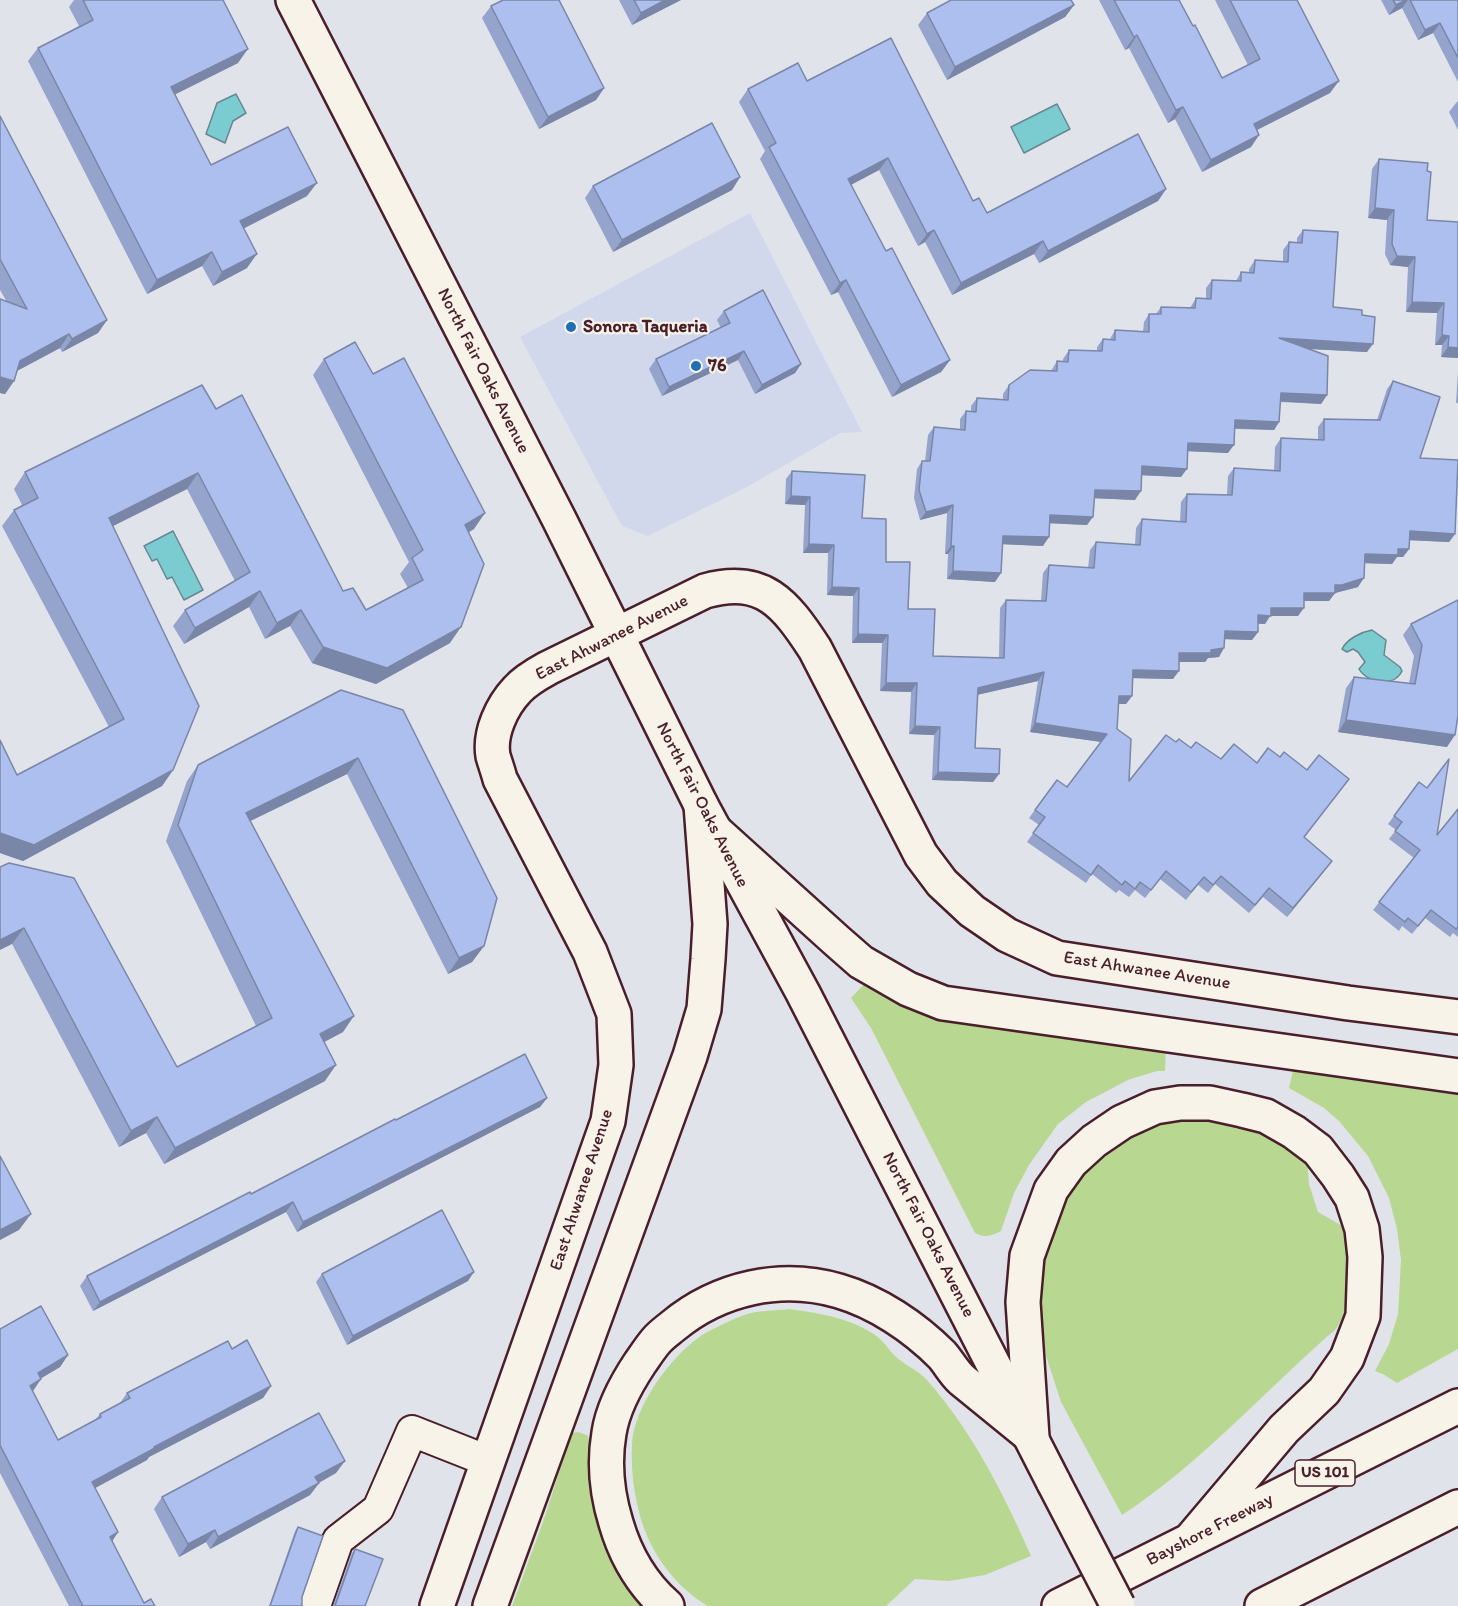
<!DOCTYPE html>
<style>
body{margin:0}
canvas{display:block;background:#e1e3ea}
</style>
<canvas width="1458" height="1606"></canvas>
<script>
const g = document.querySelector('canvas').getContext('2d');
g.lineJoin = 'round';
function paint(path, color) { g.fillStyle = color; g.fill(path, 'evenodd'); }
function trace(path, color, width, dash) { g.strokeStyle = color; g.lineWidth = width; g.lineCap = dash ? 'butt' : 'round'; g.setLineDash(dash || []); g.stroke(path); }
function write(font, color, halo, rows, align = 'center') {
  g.font = font + ' Itim,sans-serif'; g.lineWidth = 4.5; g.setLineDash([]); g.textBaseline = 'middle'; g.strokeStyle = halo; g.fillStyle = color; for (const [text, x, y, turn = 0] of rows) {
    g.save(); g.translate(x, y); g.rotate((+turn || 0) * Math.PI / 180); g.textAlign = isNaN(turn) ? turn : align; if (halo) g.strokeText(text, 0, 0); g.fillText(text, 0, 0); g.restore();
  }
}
paint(new Path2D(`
 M750,213L862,432L840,433L747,487L648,536L622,526L520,337Z`), '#d1d8eb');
paint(new Path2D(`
 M869,979L1166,1045L1165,1071H1157L1128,1080L1086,1102L1058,1124L1029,1165L1014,1193L1001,1231C992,1236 984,1238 975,1233L871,1028L851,998Z
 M1295,1062L1458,1084V1349L1397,1383L1383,1374L1375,1371L1389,1344L1398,1314L1401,1260L1397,1229L1389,1198L1368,1156L1339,1121L1324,1108L1289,1088Z
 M1165,1114H1199L1255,1127L1292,1146L1307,1160L1309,1184L1318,1212L1339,1224L1350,1234C1350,1265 1353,1302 1336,1329C1265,1390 1201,1464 1122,1515L1061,1402L1046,1356L1038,1298L1049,1237L1075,1180L1097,1151Z
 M789,1309C817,1313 847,1317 872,1333C881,1338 887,1347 894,1355C904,1365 918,1370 927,1380C972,1431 1004,1494 1031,1556L985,1575L949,1581L915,1579L886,1606H708C672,1585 647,1548 638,1508C633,1487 631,1466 632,1444C634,1406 671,1356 702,1335C714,1328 731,1320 744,1315C757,1310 775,1311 789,1309Z
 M578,1432L587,1435L594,1447L591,1475L595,1512L613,1554L649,1606H512L543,1522L572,1433Z`), '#b8d892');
const water = new Path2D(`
 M236,94L246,113L233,121L225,143L206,134L217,103Z
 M1057,104L1070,129L1024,153L1011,127Z
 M173,531L203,590L184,600L172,577L167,579L157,559L152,561L144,546Z
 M1372,630L1386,640L1384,655L1400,667L1402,671C1394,688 1367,683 1359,669L1365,662L1358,652L1353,649L1347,652L1342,649C1347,639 1361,632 1372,630Z`);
paint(water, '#7bccd1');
trace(water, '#67878f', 1.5);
const street = new Path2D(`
 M315,1606L338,1540L378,1509L412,1431L488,1461`);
const secondary = new Path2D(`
 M293,0L559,519L701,805L803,993L1054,1483
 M437,1606L608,1121L616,1065L614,1014L590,952L500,779C498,771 495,763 493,756C489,733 502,706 517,690C525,681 537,674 548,668L705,591C763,575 785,603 815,649L921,855L942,883L972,911L1007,935L1057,958L1348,1003L1458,1017`);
const highway = new Path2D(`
 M713,829L837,941L861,962L908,989L943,1003L1458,1076
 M1032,1437L1023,1302L1027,1256L1051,1190L1071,1162L1094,1141L1122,1122L1155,1107L1180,1103H1210L1242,1110L1266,1116L1294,1132L1318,1150L1338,1176L1352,1198L1362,1229L1365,1257L1363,1316L1347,1358L1324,1391L1284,1429L1191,1539
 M490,1606L690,1056L704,1009L708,959L710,924L701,805
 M667,1606C642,1584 625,1554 616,1523C607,1494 604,1462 609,1433C613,1407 626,1384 640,1363C645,1356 650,1348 656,1341C661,1335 667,1331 673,1326C719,1288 781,1274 839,1291C877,1302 914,1327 942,1355C949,1363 954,1373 962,1380C985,1399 1009,1418 1032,1437
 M1059,1606L1458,1406
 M1262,1606L1458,1507`);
trace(street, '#4a1f2b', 34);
trace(secondary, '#4a1f2b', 38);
trace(highway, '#4a1f2b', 38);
trace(street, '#f7f3e8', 30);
trace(secondary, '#f7f3e8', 33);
trace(highway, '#f7f3e8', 33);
const secondaryBridge = new Path2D(`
 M1054,1483L1118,1606`);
trace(secondaryBridge, '#4a1f2b', 38, []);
trace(secondaryBridge, '#f7f3e8', 33);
paint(new Path2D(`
 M74,0H223L238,63L175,94L211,165L307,196L244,228L247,268L213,286L202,266L147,294L28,61L38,48L79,26L69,7Z
 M619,0H681L632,25Z
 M1099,0H1179L1222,78L1248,65L1215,0H1297L1330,93L1257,130L1259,135L1251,147L1202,172L1175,119L1168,123L1129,48L1125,50Z
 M1381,0H1458V82L1433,33L1418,40L1402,8L1389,15Z
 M1074,5L1065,17L947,80L918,25L927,13Z
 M491,6L604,88L596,100L539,129L482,18Z
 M807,81L973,201L987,213L1166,189L1158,201L1039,263L1034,254L952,295L925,242L918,246L879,170L851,185L886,251L950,360L941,372L892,397L838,292L831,295L760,159L765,151L739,102L748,89Z
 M1458,101V130L1449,112L1456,103Z
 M0,116L107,320L98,333L62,352L60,348L17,371L14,381L5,394L0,393V299L7,302L0,290Z
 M1379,159L1427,220L1458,222V358L1441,357L1442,345H1435L1437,313L1406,312L1408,267L1390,265L1385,254L1387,220L1368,218L1372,169Z
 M740,177L732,190L613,252L585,198L593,186Z
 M1303,230L1333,307L1362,315L1367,352L1308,349L1327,395L1321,404L1280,402L1279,422L1274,430L1234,429L1228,453L1188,451L1181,477L1142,475L1135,500L1094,498L1087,525L1049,523L1043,546L1003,544L995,582L947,579L948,554H945L947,513L920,520L914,498L917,469L922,461H925L928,435L934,427L960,430V419L966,411H971V406L977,398L1003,399V394L1009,385L1051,371L1057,361H1063V359L1069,350L1097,351V347L1103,339H1110L1115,330L1143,332L1144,322L1149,314H1156L1161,307L1190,308L1196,298L1206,299V288L1212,280L1236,281L1241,272L1249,273V269L1255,260L1283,262V250L1289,242H1297V238Z
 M724,311L801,364L795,373L755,394L738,360L662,396L649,369L656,359L721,328L717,320Z
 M324,359L373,374L474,529L469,532L450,643L376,684L312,663L290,626L265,639L249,607L184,644L173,626L185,610L235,581L187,489L113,526L173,770L162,786L23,861L0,853V740L17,775L109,727L2,526L14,510L22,505L14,489L25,472L216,409L343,591L366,610L408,588L400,574L409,562L313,375Z
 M1458,371V403H1456Z
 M1393,381L1420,458L1455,534L1449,542L1409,540V549L1403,557H1397L1392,564L1364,563L1358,587L1335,593L1329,601H1304L1298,616H1270L1265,624H1258V632L1252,640L1225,639L1219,657L1208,658L1205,662H1179L1173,679L1133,678L1132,696L1126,704H1118L1117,729L1129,781L1176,742L1221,759L1257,763L1280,757L1307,770L1349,779L1304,837L1326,869L1287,917L1263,897L1249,913L1215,884L1208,893L1198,885L1186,900L1160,879L1145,898L1135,890L1129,897L1119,890L1116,893L1092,874L1086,883L1027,842L1039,825L1029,818L1057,780L1067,787L1101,742L1030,732L1038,681L977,695L975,748L999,774L993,782L932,780L934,735L909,734L911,692L880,691L882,643H852L853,596L827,595L828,553H803L805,505L785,504L786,479L792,471L862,518L886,562L908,609L933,656L999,658L1000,608L1006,600L1041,601L1043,573L1049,565L1088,568L1090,550L1096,542L1135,545L1136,528L1142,519L1180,522L1181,502L1187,494L1227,495L1228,476L1234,468L1274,470L1275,447L1281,438L1318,440V427L1324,419L1377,420L1387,389Z
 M1458,600L1447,747L1338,732L1346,688L1354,677L1409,683L1414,656L1403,635L1411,624Z
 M341,690L484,946L472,962L448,974L347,774L250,821L343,1032L324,1042L325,1081L164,1164L146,1133L119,1147L12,944L0,867L177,1067L256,1026L166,841L187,781L198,765Z
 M1419,782L1437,835L1458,809V937L1453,933L1450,937L1425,918L1412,934L1402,926L1399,931L1373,910L1414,858L1389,839L1396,830L1388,824Z
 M547,1098L540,1107L297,1232L286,1212L93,1311L80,1286L87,1276L251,1194L396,1120Z
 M322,1274L468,1281L347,1345L316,1282Z
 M0,1329L68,1355L60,1367L41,1378L33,1391L58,1440L95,1420L100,1414L120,1403L127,1393L232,1349L271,1386L263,1398L149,1457L147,1460L95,1488L118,1532L112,1542L144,1603L155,1606H69L0,1473Z
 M336,1473L319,1483L310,1495L210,1549L206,1542L179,1557L154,1509L162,1497Z
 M298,1527L302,1606H269L295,1531Z
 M355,1549L365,1606H333L352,1553Z`), '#95a4cd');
paint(new Path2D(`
 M665,0H681L632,25L641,13Z
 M1406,0H1408L1402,8L1389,15L1396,5Z
 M1074,5L1065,17L947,80L955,67Z
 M1440,23L1433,33L1418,40L1425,30Z
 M1137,35L1129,48L1125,50L1134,37Z
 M248,49L238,63L162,101L171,87Z
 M1339,81L1330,93L1245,136L1254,124Z
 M604,88L596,100L539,129L548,117Z
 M1183,107L1175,119L1168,123L1176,110Z
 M1259,135L1251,147L1202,172L1211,160Z
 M888,158L879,170L839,191L848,179Z
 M740,177L732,190L613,252L622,240Z
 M317,183L307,196L231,235L240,221Z
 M1166,189L1158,201L1039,263L1048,251Z
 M1375,208L1394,210L1387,220L1368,218Z
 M934,230L925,242L918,246L927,234Z
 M1043,241L1034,254L952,295L961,283Z
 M212,252L202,266L147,294L157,280Z
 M257,254L247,268L213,286L222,272Z
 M1397,256L1415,257L1408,267L1390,265Z
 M846,280L838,292L831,295L840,283Z
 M1412,302L1444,303L1437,313L1406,312Z
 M107,320L98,333L62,352L72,339Z
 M69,334L60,348L11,374L20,361Z
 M1442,335L1449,336L1442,345H1435Z
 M1279,338L1373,344L1367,352L1273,347Z
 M1448,347L1458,348V358L1441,357Z
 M744,351L738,360L662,396L669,387Z
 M950,360L941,372L892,397L901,385Z
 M801,364L795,373L755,394L762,385Z
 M0,377L14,381L5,394L0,393Z
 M1281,393L1327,395L1321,404L1275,401Z
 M1235,420L1279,422L1274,430L1229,428Z
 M1188,443L1234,445L1228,453L1183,451Z
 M1142,466L1187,469L1181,477L1136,475Z
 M198,473L187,489L97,534L109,518Z
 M1095,490L1141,491L1135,500L1089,498Z
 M791,496L810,497L805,505L785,504Z
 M953,505L947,513L920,520L926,512Z
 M485,513L474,529L454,541L465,525Z
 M1050,515L1093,517L1087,525L1044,523Z
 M1410,531L1455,534L1449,542L1404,540Z
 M1003,536L1049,537L1043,546L997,544Z
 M809,544L834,545L828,553H803Z
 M951,546H954L948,554H945Z
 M1398,549H1409L1403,557H1397L1392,564L1359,563L1365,554Z
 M953,571L1001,573L995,582L947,579Z
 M1364,578L1358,587L1335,593L1329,601H1298L1304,593Z
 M832,587L859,588L853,596L827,595Z
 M260,591L249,607L184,644L195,628Z
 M1271,608H1304L1298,616H1270L1265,624L1253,623L1258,615Z
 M301,610L290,626L265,639L277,623Z
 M461,627L450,643L376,684L312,663L323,647Z
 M1225,631L1258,632L1252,640L1219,639Z
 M858,634L888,635L882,643H852Z
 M1224,648L1219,657L1208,658L1205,662H1173L1179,653Z
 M1133,670L1179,671L1173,679L1127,678Z
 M1044,672L1038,681L972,696L978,688Z
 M886,683H917L911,692L880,691Z
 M1119,696H1132L1126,704H1113Z
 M1346,720L1455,735L1447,747L1338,732Z
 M1035,723L1107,734L1102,742L1030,732Z
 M915,726L940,727L934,735L909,734Z
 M358,758L347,774L234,829L246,813Z
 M173,770L162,786L23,861L0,853V833Z
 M938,772L999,774L993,782L932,780Z
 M1332,861L1326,869L1287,917L1293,908Z
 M24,928L12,944L0,950V940Z
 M484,946L472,962L448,974L459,958Z
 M354,1016L343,1032L309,1050L320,1034Z
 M336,1065L325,1081L164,1164L175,1148Z
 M547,1098L540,1107L297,1232L303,1222Z
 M157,1117L146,1133L119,1147L131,1131Z
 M293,1202L286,1212L93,1311L100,1302Z
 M31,1214L19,1230L0,1240V1230Z
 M474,1272L468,1281L347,1345L353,1336Z
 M68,1355L60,1367L30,1385L38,1373Z
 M41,1379L33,1391L30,1386Z
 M271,1386L263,1398L149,1457L147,1460L84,1494L92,1482L154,1447Z
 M345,1461L336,1473L307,1489L315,1477Z
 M319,1483L310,1495L210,1549L218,1537Z
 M215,1530L206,1542L179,1557L188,1544Z
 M118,1532L110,1544V1537Z`), '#7986a7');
const building = new Path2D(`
 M83,0H223L248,49L171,87L211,165L288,127L317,183L240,221L257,254L222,272L212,252L157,280L38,48L93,20Z
 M503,0H559L604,88L548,117L491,6Z
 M634,0H665L641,13Z
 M951,0H1071L1074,5L955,67L927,13Z
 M1114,0H1179L1193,26L1195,25L1222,78L1260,59L1230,0H1297L1339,81L1254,124L1259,135L1211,160L1183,107L1176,110L1137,35L1134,37Z
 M1393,0H1406L1396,5Z
 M1410,0H1458V58L1440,23L1425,30Z
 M891,38L973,201L979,198L987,213L1138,134L1166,189L1048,251L1043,241L961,283L934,230L927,234L888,158L848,179L886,251L892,248L950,360L901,385L846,280L840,283L769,147L776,143L748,89L798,63L807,81Z
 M0,116L107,320L72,339L69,334L20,361L14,381L0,377V299L27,309L0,259Z
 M712,123L740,177L622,240L593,186Z
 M1379,159L1428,163L1427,171L1431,172L1427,220L1458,222V348L1448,347L1449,336L1442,335L1444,303L1412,302L1415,257L1397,256L1392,244L1394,210L1375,208Z
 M1303,230L1338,232L1333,307L1362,310V315L1375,317L1373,344L1279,338L1328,356L1327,395L1281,393L1279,422L1235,420L1234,445L1188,443L1187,469L1142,466L1141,491L1095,490L1093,517L1050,515L1049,537L1003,536L1001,573L953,571L954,546H951L953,505L926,512L919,490L922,461H930L934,427L965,430L966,411L976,412L977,398L1008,400L1009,385L1030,370L1057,371V361L1068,362L1069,350L1102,351L1103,339L1115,340V330L1149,332V314H1161V307L1195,308L1196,298L1211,299L1212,280L1241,281V272L1254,273L1255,260L1288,262L1289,242L1302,243Z
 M763,290L801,364L762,385L744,351L669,387L656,359L730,323L724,311Z
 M355,342L373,374L404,358L485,513L465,525L484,564L461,627L387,668L323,647L301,610L277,623L260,591L195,628L185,610L250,572L198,473L109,518L199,706L173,770L34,845L0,833V740L17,775L124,719L14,510L38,498L25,472L202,385L216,409L242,395L343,591L353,588L366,610L423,580L412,558L423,550L324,359Z
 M1393,381L1440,397L1420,458L1458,460L1455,534L1410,531L1409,549H1398V555L1365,554L1364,578L1342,585H1335V593H1304V608H1271V616L1258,615V632L1225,631L1224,648L1211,650V653H1179V671L1133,670L1132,696H1119L1117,729L1131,739L1129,781L1166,735L1176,742L1179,739L1191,748L1196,742L1221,759L1234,744L1257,763L1268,748L1280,757L1284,752L1307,770L1319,755L1349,779L1304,837L1332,861L1293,908L1269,888L1255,905L1221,876L1213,885L1204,877L1191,892L1166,871L1151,890L1140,882L1135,889L1125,881L1122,885L1098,865L1091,875L1033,833L1045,817L1035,810L1057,780L1067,787L1107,734L1035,723L1044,672L978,688L975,748L1000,749L999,774L938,772L940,727L915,726L917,683H886L888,635L858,634L859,588L832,587L834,545L809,544L810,497L791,496L792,471L865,475L862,518L886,519V562H910L908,609H935L933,656L1004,658L1006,600L1046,601L1049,565L1094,568L1096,542L1140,545L1142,519L1186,522L1187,494L1232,495L1234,468L1280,471L1281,438L1324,440V419L1380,420Z
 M1458,600V715L1455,735L1346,720L1354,677L1415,684L1422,645L1411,624Z
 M341,690L403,710L497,898L484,946L459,958L358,758L246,813L354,1016L320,1034L336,1065L175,1148L157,1117L131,1131L24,928L0,940V867L9,863L74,878L177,1067L272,1018L178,825L198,765Z
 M1449,759L1437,835L1458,809V927L1456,929L1431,910L1418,926L1408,918L1405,922L1379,902L1420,850L1395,831L1402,822L1394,816L1419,782L1427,788Z
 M525,1054L547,1098L303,1222L293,1202L100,1302L87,1276L250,1192L251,1194L395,1119L396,1120Z
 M0,1156L31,1214L0,1230Z
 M442,1210L474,1272L353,1336L322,1274Z
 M41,1306L68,1355L38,1373L41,1379L30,1386L58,1440L101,1417L100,1414L130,1398L127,1393L228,1341L232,1349L247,1340L271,1386L154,1447L155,1448L92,1482L118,1532L110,1537L144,1603L151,1599L155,1606H83L0,1445V1329Z
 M319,1413L345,1461L315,1477L319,1483L218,1537L215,1530L188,1544L162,1497Z
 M298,1527L323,1536L302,1597V1606H270Z
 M355,1549L383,1559L365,1606H335Z`);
paint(building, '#adbfee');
trace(building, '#7986a7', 1.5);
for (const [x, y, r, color] of [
 [571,327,6,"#1f6fb2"],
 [696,366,6,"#1f6fb2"]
]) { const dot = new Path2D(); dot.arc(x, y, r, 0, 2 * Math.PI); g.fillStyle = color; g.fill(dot); trace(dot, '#f7f3e8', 2); }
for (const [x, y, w] of [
 [1325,1473,60]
]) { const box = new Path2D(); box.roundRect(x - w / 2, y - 13, w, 26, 4.5); g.fillStyle = '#f7f3e8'; g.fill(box); trace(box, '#4a1f2b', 1.5); }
write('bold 16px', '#4a1f2b', null, [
 ["US 101",1325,1473]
]);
write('bold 18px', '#4a1f2b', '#f7f3e8', [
 ["Sonora Taqueria",583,327],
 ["76",708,366]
], 'left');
write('18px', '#4a1f2b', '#f7f3e8', [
 ["North Fair Oaks Avenue",483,371,63],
 ["East Ahwanee Avenue",612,638,-27],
 ["North Fair Oaks Avenue",702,805,63],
 ["East Ahwanee Avenue",1147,971,9],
 ["East Ahwanee Avenue",582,1190,-72],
 ["North Fair Oaks Avenue",928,1235,63],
 ["Bayshore Freeway",1210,1530,-27]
]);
</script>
